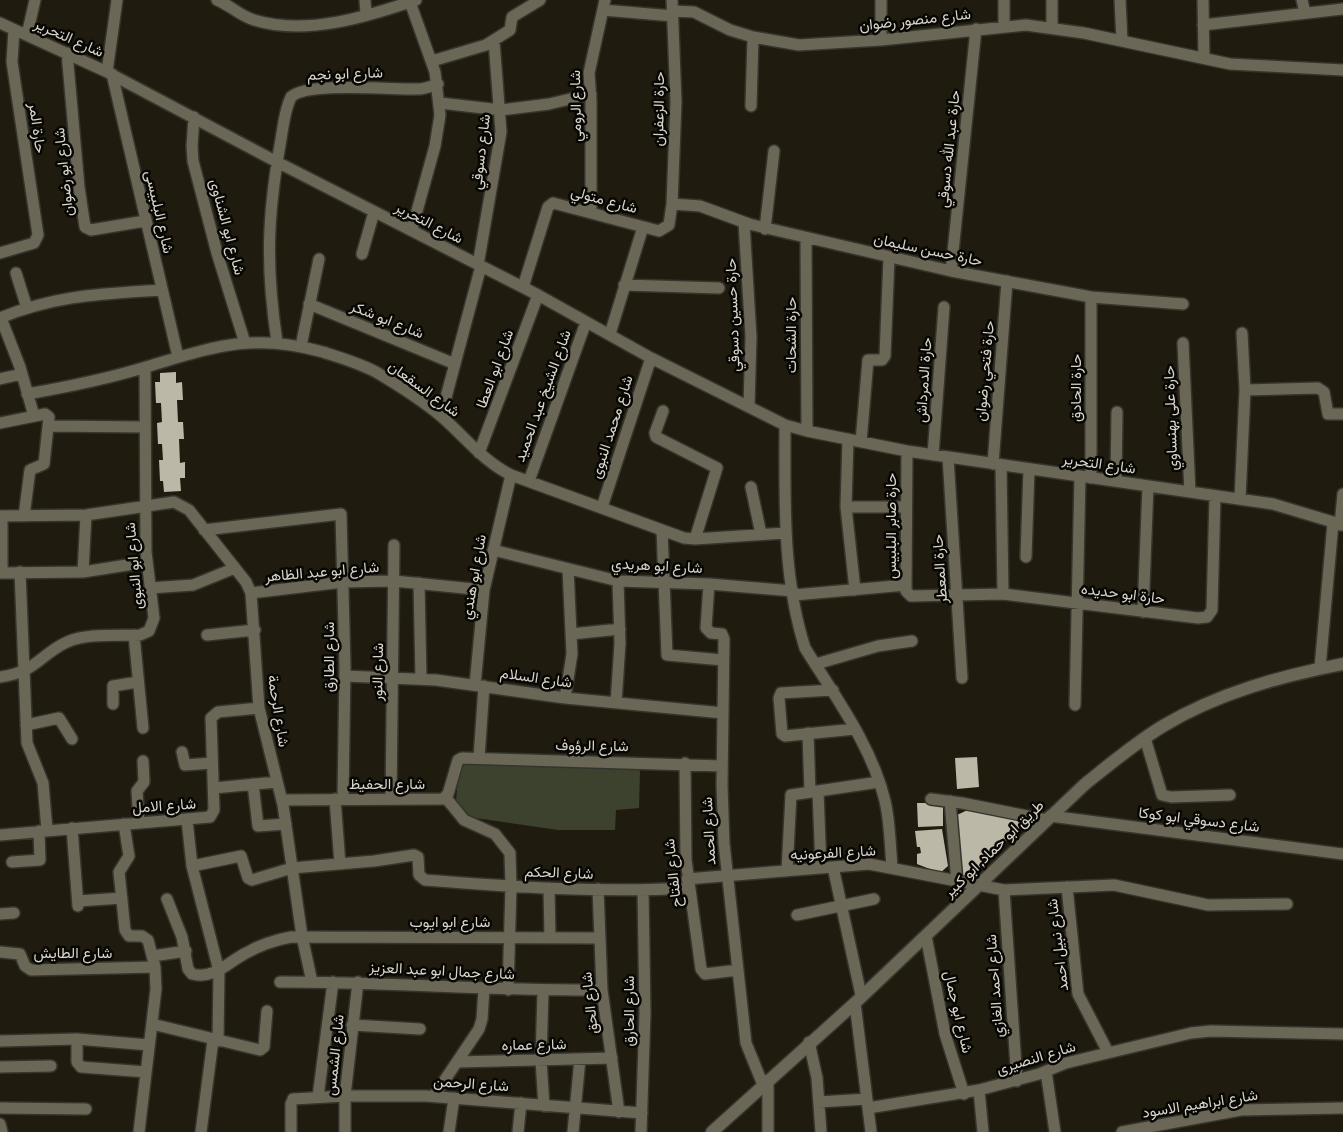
<!DOCTYPE html>
<meta charset="utf-8">
<style>
body{margin:0}
canvas{display:block;background:#1f1c0f}
</style>
<canvas width="1343" height="1132"></canvas>
<script>
const g = document.querySelector('canvas').getContext('2d');
g.lineJoin = 'round';
function paint(path, color) { g.fillStyle = color; g.fill(path, 'evenodd'); }
function trace(path, color, width, dash) { g.strokeStyle = color; g.lineWidth = width; g.lineCap = dash ? 'butt' : 'round'; g.setLineDash(dash || []); g.stroke(path); }
function write(font, color, halo, rows, align = 'center') {
  g.font = font + ' "Public Sans",Vazirmatn,sans-serif'; g.lineWidth = 5; g.setLineDash([]); g.textBaseline = 'middle'; g.strokeStyle = halo; g.fillStyle = color; for (const [text, x, y, turn = 0] of rows) {
    g.save(); g.translate(x, y); g.rotate((+turn || 0) * Math.PI / 180); g.textAlign = isNaN(turn) ? turn : align; if (halo) g.strokeText(text, 0, 0); g.fillText(text, 0, 0); g.restore();
  }
}
paint(new Path2D(`
 M459,763L640,770L639,808L616,810L615,830H558L455,815Z`), '#3c422d');
paint(new Path2D(`
 M176,372V383L182,382L183,400H177L178,422H183L184,439H179L180,463L185,462V478H180L181,491L164,492L163,481H160L159,460H163L162,444H158L157,423L162,422L161,403H156L155,382H160V373Z
 M977,757L979,787L957,789L955,758Z
 M917,803H943V826L918,827Z
 M974,807L1030,818L968,879L961,875L957,815Z
 M942,829L948,866L940,873L917,864V854L921,853L920,847H917L915,831Z`), '#bcb8a7');
const minor = new Path2D(`
 M217,0C230,5 240,16 254,20C306,36 366,17 416,0
 M365,0L366,15
 M881,0V40
 M1004,0V26
 M1052,0V27
 M1120,0L1122,41
 M1203,0L1204,58
 M1302,0L1305,13
 M410,2L435,72L440,115L435,146L412,229
 M603,10L673,16
 M673,11L694,12L730,30L753,37L799,45L881,40L1026,25L1084,33L1230,64L1343,70
 M0,23L107,72L277,162L538,295L651,358L785,425L807,431L907,451L1273,504L1343,525
 M1203,25L1343,9
 M27,35L35,0
 M67,53L79,187L85,227L91,230L145,221
 M432,61L486,45L510,30L512,17L540,0
 M107,72L117,0
 M112,74L178,357
 M440,103L501,110L549,104L591,94
 M751,106L753,37
 M194,117L192,146L193,161L217,253L245,343
 M672,204L700,206L749,224L951,271L1091,297L1183,304
 M591,213V101L589,73L605,0
 M744,223L751,337L749,406
 M765,229L774,151
 M806,238L807,431
 M0,253L34,243L38,235L12,62L14,30
 M362,254L374,212
 M478,265L501,132L494,41
 M951,271L976,29
 M16,273L27,308
 M624,285L719,288
 M523,287L548,207L553,203L659,231L669,225L672,204L676,102L672,0
 M1091,297V478
 M309,304L455,364
 M0,318C56,295 102,294 161,290
 M1,318L20,367L34,416
 M610,334L643,227
 M277,342C266,268 267,219 280,145C283,129 284,111 291,97C307,81 394,90 419,89C425,89 432,86 438,84
 M1183,343L1190,492
 M301,346L319,259
 M0,379L22,374
 M1245,390L1318,388L1324,392L1328,414H1343
 M27,394C67,387 107,379 146,367C213,347 252,332 323,352C341,358 359,363 376,372C398,385 422,400 442,417C465,437 483,461 511,475L684,538L695,539L785,533
 M663,411L655,433L656,437L717,468L695,539
 M441,416L481,266
 M0,423L45,414L49,417L44,464L30,470L24,516
 M785,425C785,499 782,576 805,648C834,695 872,746 885,801C890,822 890,845 892,866
 M48,426L145,427
 M848,439L846,507L855,590
 M861,442L868,360H882L885,356L889,258
 M907,451L906,591L911,596L1003,594L1198,618L1207,617L1212,610L1215,496
 M479,453L538,295
 M933,455L944,307
 M948,457L962,678
 M993,464L1007,281
 M1001,465L1003,594
 M529,481L586,322
 M1116,481L1117,412
 M751,487L761,534
 M1240,499L1245,390L1242,333
 M602,507L651,358
 M846,507H906
 M0,516L86,515L174,502L189,510L246,582L251,593L259,708L283,805L302,936L312,982
 M2,516V573
 M1340,525L1343,494
 M204,530L341,514L345,667L343,799
 M662,530L667,655L723,660
 M493,550L618,581L709,584L793,591
 M1026,557L1029,469
 M20,572L27,743L43,783L47,830
 M83,572L86,515
 M0,573L83,572L146,562
 M419,583L421,678
 M709,584L706,628L711,633L722,634L724,639L722,785L724,843L746,1043L763,1085
 M150,588L193,585L235,568
 M251,593L343,582L394,581L484,590
 M794,595L906,585
 M1143,612L1148,486
 M571,634L620,629
 M134,635L143,728
 M207,635L255,630
 M816,664L878,646L912,641
 M1320,668L1333,523
 M345,676L436,680L565,698L723,713
 M0,677C37,672 39,655 67,642C88,633 117,636 140,635L149,631L154,618L146,552L145,368
 M475,685L484,590L511,475
 M833,690L781,693L779,698L782,734L785,736L855,729
 M565,698L572,654L568,569
 M616,703L620,643L618,581
 M113,704V686L138,682
 M1075,705L1080,476
 M26,725L59,718L72,739
 M808,733L810,792
 M1145,738L1162,795L1171,797L1230,795
 M182,752L185,765L212,763
 M479,758L484,686
 M685,763L686,860L701,969L705,974L738,970
 M253,784L258,826L286,824
 M214,788L277,782
 M818,791L821,868
 M446,798L464,820L495,834L510,853L511,886L508,990
 M335,799L340,864
 M391,799L394,545
 M931,799L962,803L1047,820
 M282,800L443,799L448,794L458,760L462,758L722,766
 M950,801L957,882
 M1050,816L1343,854
 M187,820L192,866L219,971L218,1041
 M139,823L137,791L144,782L143,761
 M124,824L129,856L119,872L125,930L129,936H142L148,940L155,967L156,989L139,1132
 M72,828L78,906
 M0,835L210,817L214,810L211,718L218,712L259,708
 M12,862L40,860L39,831
 M192,866L241,856L248,878L252,880L292,868L374,861L414,855L418,857L419,875L425,880C513,887 601,893 689,888
 M833,867L861,995
 M787,871L791,795L879,782
 M687,879L869,864L1004,890L1114,885L1208,905L1287,904
 M1067,887L1078,994L1108,1052
 M549,888L550,938
 M598,889L602,990L619,1112
 M1004,890L1017,1081
 M167,899L182,937L188,969L192,974C214,980 228,962 246,953C260,945 275,940 291,937L599,938
 M78,901L122,898
 M0,914L14,913
 M797,915L874,899
 M926,936L945,1034L964,1094
 M0,952L20,954L25,966L31,970L155,967
 M153,956L186,951
 M280,982C388,982 494,991 602,990
 M543,991L541,1060L544,1106
 M855,1003L871,1132
 M152,1024L260,1050L264,1047L267,1011
 M352,1025L420,1029
 M77,1039V1062L81,1067L146,1072
 M0,1041L77,1039L149,1045
 M809,1042L817,1078L821,1132
 M458,1062L612,1058
 M0,1067L51,1066
 M1046,1071L1055,1132
 M979,1090L983,1132
 M434,1096L479,1029L482,1019L484,989
 M318,1097L333,982
 M819,1102L867,1099
 M0,1108L86,1109
 M868,1108L979,1090L1039,1074L1066,1063L1191,1033L1211,1031L1343,1034
 M0,1124L2,1132
 M201,1132L213,1040
 M291,1132V1104L293,1099L345,1096H426L642,1113
 M345,1132V1096L358,982
 M449,1132L454,1098
 M518,1132L521,1103
 M573,1132L580,1059
 M641,1132L645,1013L643,890
 M768,1132V1080
 M1122,1132L1241,1110L1343,1108`);
const secondary = new Path2D(`
 M712,1132L855,1003L1084,785C1110,764 1135,743 1163,726C1218,693 1281,676 1343,664`);
trace(minor, '#36342d', 14);
trace(secondary, '#36342d', 15);
trace(minor, '#6a6757', 11);
trace(secondary, '#6a6757', 12);
write('15px', '#d7d5cc', '#080703', [
 ["شارع منصور رضوان",915,20,-6],
 ["شارع التحرير",69,38,24],
 ["شارع ابو نجم",345,74,-2],
 ["شارع الرومي",576,106,-91],
 ["حارة الزعفران",659,109,-89],
 ["حارة المر",37,128,82],
 ["حارة عبد الله دسوقي",949,149,-84],
 ["شارع دسوقي",481,152,-83],
 ["شارع ابو رضوان",64,172,-96],
 ["شارع متولي",604,200,15],
 ["شارع البلبيسى",159,212,77],
 ["شارع التحرير",429,223,27],
 ["شارع ابو الشناوى",227,227,75],
 ["حارة حسن سليمان",928,250,12],
 ["حارة حسين دسوقي",733,315,-92],
 ["شارع ابو شكر",387,320,22],
 ["حارة الشحات",791,335,-90],
 ["شارع ابو العطا",495,369,-70],
 ["حارة فتحي رضوان",985,371,-85],
 ["حارة الدمرداش",924,380,-86],
 ["حارة الحادق",1076,388,-90],
 ["شارع السقعان",424,389,36],
 ["شارع الشيخ عبد الحميد",543,396,-70],
 ["حارة على بهنساوي",1171,418,-92],
 ["شارع محمد النبوى",612,427,-72],
 ["شارع التحرير",1099,464,8],
 ["حارة صابر البلبيس",891,526,-90],
 ["شارع ابو النبوى",134,566,-95],
 ["شارع ابو هريدي",657,566,3],
 ["حارة المعطر",940,569,-94],
 ["شارع ابو عبد الظاهر",322,572,-5],
 ["شارع ابو هندي",474,577,-80],
 ["حارة ابو حديده",1123,594,7],
 ["شارع الطارق",329,657,-90],
 ["شارع النور",378,672,-89],
 ["شارع السلام",536,678,8],
 ["شارع الرحمة",278,711,81],
 ["شارع الرؤوف",592,746,1],
 ["شارع الحفيظ",387,784],
 ["شارع الامل",164,806,-4],
 ["شارع دسوقي ابو كوكا",1199,820,7],
 ["شارع الحمد",709,831,-93],
 ["طريق ابو حماد, ابو كبير",994,849,-44],
 ["شارع الفرعونيه",833,853,-3],
 ["شارع الحكم",559,873,2],
 ["شارع الفتاح",673,873,-96],
 ["شارع ابو ايوب",450,922],
 ["شارع نبيل احمد",1058,945,-97],
 ["شارع الطايش",73,953],
 ["شارع جمال ابو عبد العزيز",442,971,3],
 ["شارع احمد الغازي",995,986,-94],
 ["شارع الحق",590,1003,-96],
 ["شارع الحارق",629,1011,-90],
 ["شارع ابو جمال",958,1012,77],
 ["شارع عماره",534,1045,-1],
 ["شارع الشمس",335,1055,-84],
 ["شارع النصيرى",1036,1058,-17],
 ["شارع الرحمن",471,1084,4],
 ["شارع ابراهيم الاسود",1200,1104,-9]
]);
</script>
